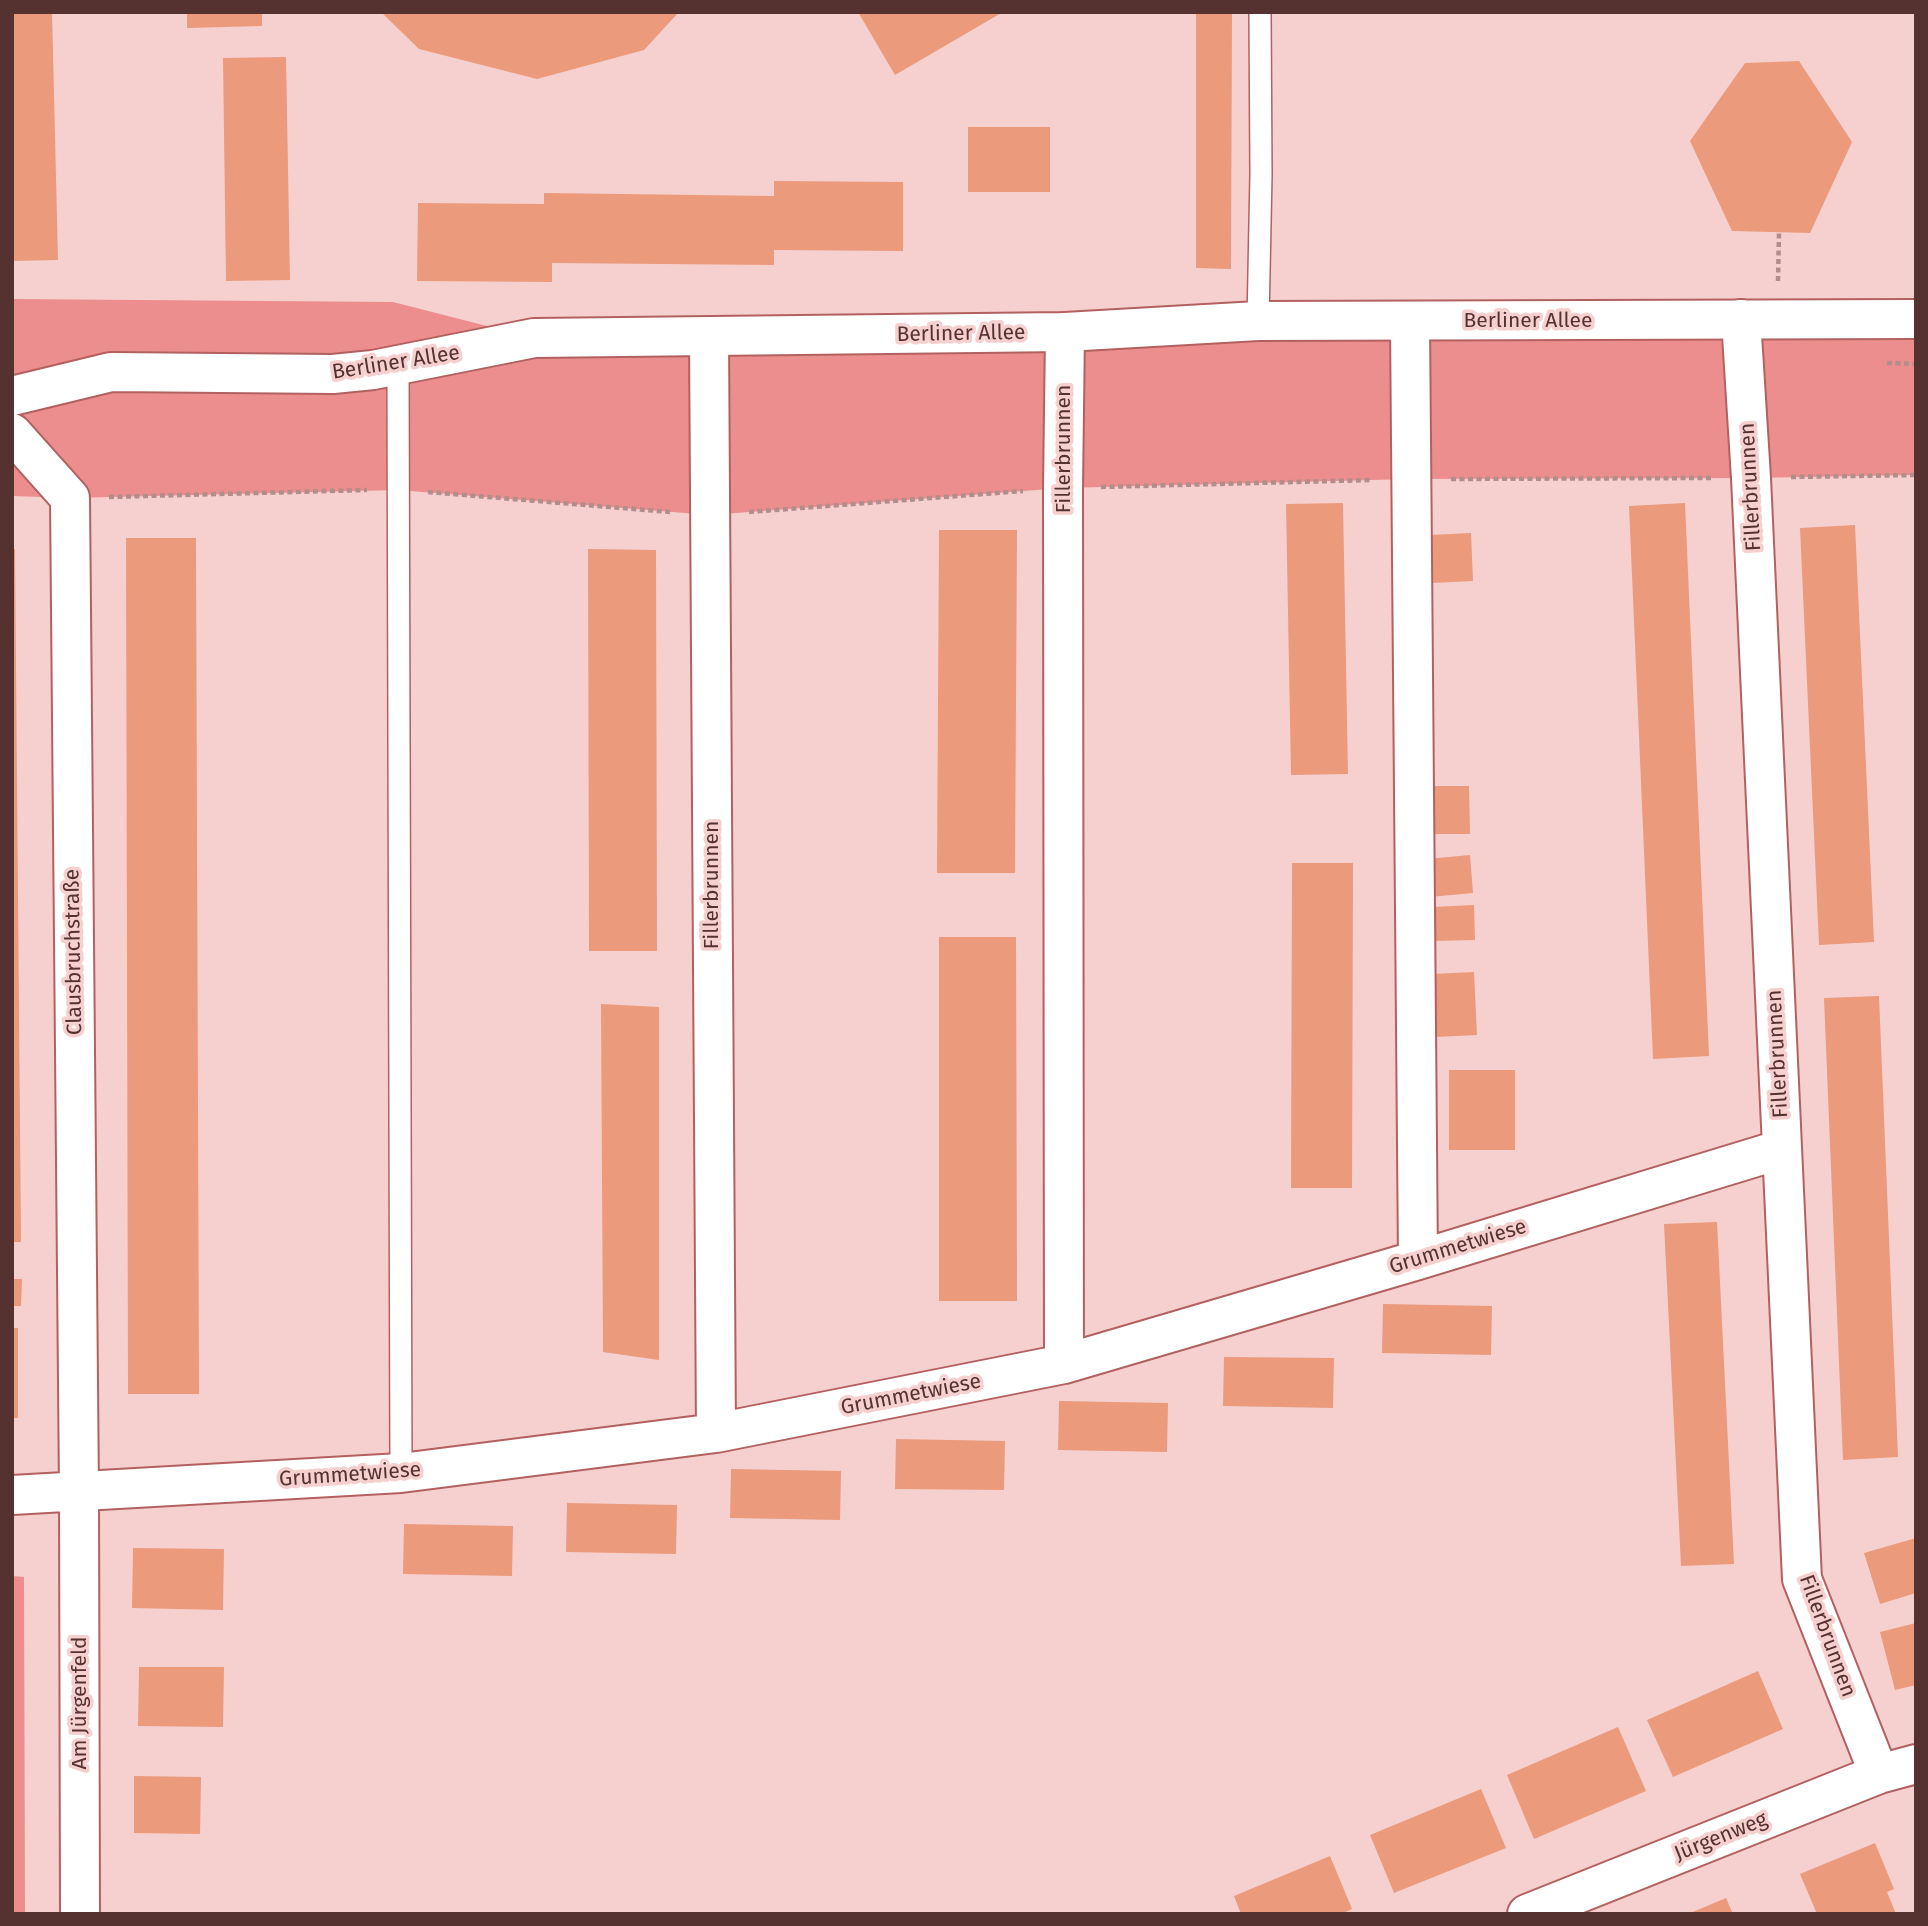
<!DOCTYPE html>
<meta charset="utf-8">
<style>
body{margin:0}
#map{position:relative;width:1928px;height:1926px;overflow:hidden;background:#f6d0cf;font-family:"Fira Sans",sans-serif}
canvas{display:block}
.frame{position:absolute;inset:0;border:14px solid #553130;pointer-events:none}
</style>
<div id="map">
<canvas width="1928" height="1926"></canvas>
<div class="frame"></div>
</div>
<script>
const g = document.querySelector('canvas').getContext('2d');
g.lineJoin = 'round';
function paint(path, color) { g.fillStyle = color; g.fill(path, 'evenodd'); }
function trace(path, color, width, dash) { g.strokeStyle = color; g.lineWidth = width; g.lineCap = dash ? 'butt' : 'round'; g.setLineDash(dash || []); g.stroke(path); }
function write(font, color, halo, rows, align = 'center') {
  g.font = font + ' "Fira Sans",sans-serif'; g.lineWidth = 7; g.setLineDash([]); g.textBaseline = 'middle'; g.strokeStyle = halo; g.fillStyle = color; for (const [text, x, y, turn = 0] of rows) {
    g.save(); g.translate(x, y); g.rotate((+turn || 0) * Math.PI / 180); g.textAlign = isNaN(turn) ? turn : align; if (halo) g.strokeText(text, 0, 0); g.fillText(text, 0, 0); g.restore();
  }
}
paint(new Path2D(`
 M12,299L393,302L534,338L1916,319V475L1751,478L1411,479L1063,488L710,515L398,490L70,498L12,496Z
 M12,1576L24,1577L25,1914H12Z`), '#eb8e8d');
paint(new Path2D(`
 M12,12H52L58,260L12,261Z
 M187,12H262V26L187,28Z
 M381,12H679L644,50L537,79L419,49Z
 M858,12H1003L895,75Z
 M1196,12H1232L1231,269L1196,268Z
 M286,57L290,280L226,281L223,58Z
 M1799,61L1852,142L1810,233L1732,231L1690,141L1745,63Z
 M968,127H1050V192H968Z
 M774,181L903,182V251L774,250V265L552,263V282L417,281L418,203L544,204V193L774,196Z
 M1343,503L1348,774L1291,775L1286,504Z
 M1685,503L1709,1056L1653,1059L1629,506Z
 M1855,525L1874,942L1819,945L1800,528Z
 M939,530H1017L1015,873H937Z
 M1471,533L1473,581L1432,583L1430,535Z
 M126,538H196L199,1394H128Z
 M12,549H15L21,1242H12Z
 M588,549L656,550L657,951H589Z
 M1429,786H1469L1470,834H1430Z
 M1470,855L1473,893L1430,897L1427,859Z
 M1292,863H1353L1352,1188H1291Z
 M1474,905L1475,940L1433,941L1432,907Z
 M939,937H1016L1017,1301H939Z
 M1474,972L1477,1035L1436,1037L1432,974Z
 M1879,996L1898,1457L1843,1460L1824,998Z
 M601,1004L659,1007V1360L603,1352Z
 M1449,1070H1515V1150H1449Z
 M1717,1222L1734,1564L1681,1566L1664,1224Z
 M12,1279H22L21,1306H12Z
 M1383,1304L1492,1306L1491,1355L1382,1353Z
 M12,1328H18V1418H12Z
 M1224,1357L1334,1358L1333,1408L1223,1406Z
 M1059,1401L1168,1403L1167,1452L1058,1450Z
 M896,1439L1005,1441L1004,1490L895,1489Z
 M731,1469L841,1471L840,1520L730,1518Z
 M567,1503L677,1505L676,1554L566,1552Z
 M404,1524L513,1526L512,1576L403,1574Z
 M1916,1538V1593L1880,1604L1864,1553Z
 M133,1548L224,1549L223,1610L132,1608Z
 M1916,1623V1685L1895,1690L1880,1632Z
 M139,1667H224L223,1727L138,1726Z
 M1758,1671L1783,1729L1673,1777L1647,1720Z
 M1618,1727L1646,1791L1534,1839L1507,1775Z
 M134,1776L201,1777L200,1834L134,1833Z
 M1481,1789L1506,1848L1394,1893L1370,1835Z
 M1875,1843L1894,1889L1887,1892L1896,1914H1817L1800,1874Z
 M1330,1856L1352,1909L1341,1914H1241L1234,1896Z
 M1726,1898L1733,1914H1688Z`), '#eb9a7c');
const service = new Path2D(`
 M1258,321L1261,174L1260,12
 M398,366L401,1473`);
const minor = new Path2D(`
 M1741,319L1751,478L1802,1579L1879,1774
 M1410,322L1418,1260
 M709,337L716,1433
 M12,433L70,498L79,1492L80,1914
 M1064,1364L1063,488L1065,332
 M12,1495L401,1473L716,1433L1064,1364L1418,1260L1782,1149
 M1527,1914L1879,1774L1916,1764`);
const tertiary = new Path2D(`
 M12,396L111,372L333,374L373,370L534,338L1065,332L1258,321L1916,319`);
trace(service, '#b26160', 24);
trace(minor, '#b26160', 42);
trace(tertiary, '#b26160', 42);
trace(new Path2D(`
 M1778,281L1779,233
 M1887,363L1916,364
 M1791,477L1916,475
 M1451,479L1712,478
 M1101,487L1372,480
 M428,492L670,512
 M109,497L367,490
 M749,512L1023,491`), '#b28d8c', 4.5, [5, 3.5]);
trace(service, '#fff', 21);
trace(minor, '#fff', 38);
trace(tertiary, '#fff', 38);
write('21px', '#553130', '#f6d0cf', [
 ["Berliner Allee",1528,321],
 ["Berliner Allee",961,334,-1],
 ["Berliner Allee",396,363,-9],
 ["Fillerbrunnen",1064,449,-90],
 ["Fillerbrunnen",1751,487,-93],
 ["Fillerbrunnen",712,885,-90],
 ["Clausbruchstraße",74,952,-91],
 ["Fillerbrunnen",1778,1054,-93],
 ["Grummetwiese",1458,1247,-17],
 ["Grummetwiese",911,1395,-11],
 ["Grummetwiese",350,1475,-4],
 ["Fillerbrunnen",1827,1636,70],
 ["Am Jürgenfeld",80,1703,-90],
 ["Jürgenweg",1721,1837,-22]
]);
</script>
